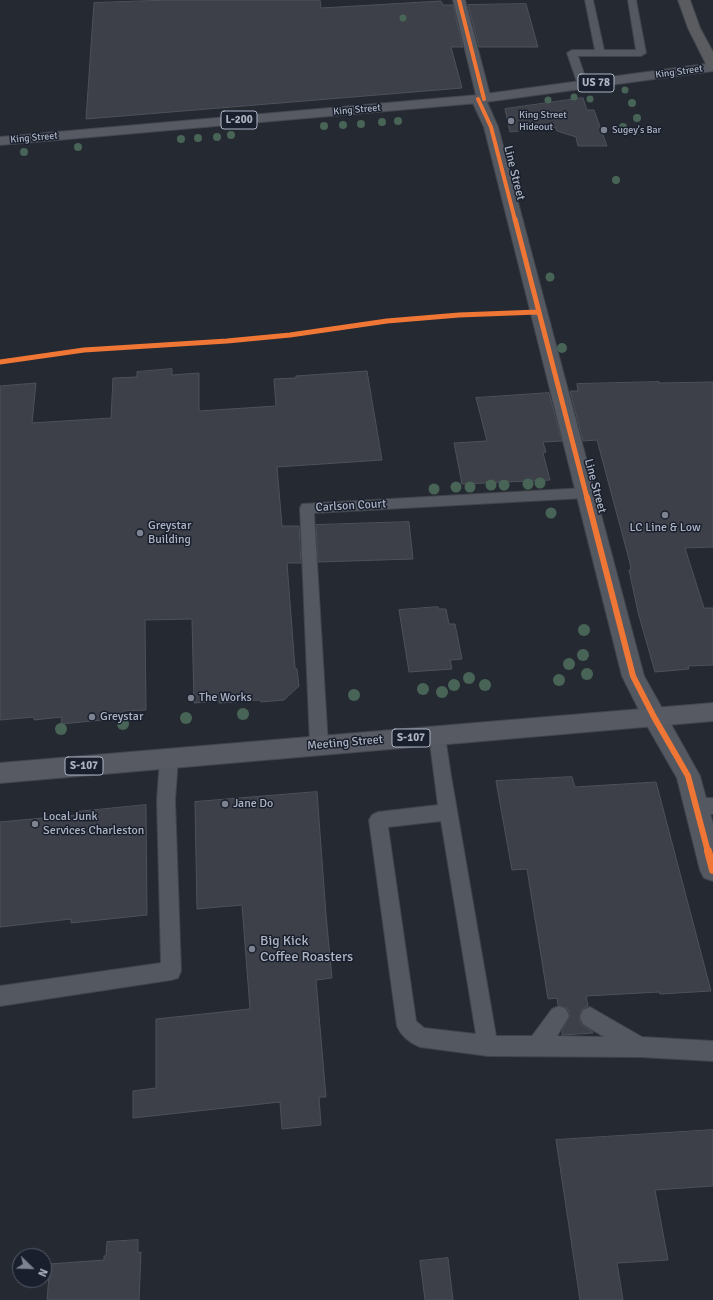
<!DOCTYPE html>
<style>
body{margin:0}
#map{position:relative;width:713px;height:1300px;overflow:hidden;background:#252932;font-family:Signika,sans-serif}
canvas{display:block}
.north{position:absolute;left:12px;top:1248px;width:40px;height:40px;box-sizing:border-box;background:#191f2c;border:1px solid #545b69;border-radius:50%;rotate:113deg;font-size:11px;font-weight:700;line-height:16px;text-align:center;color:#adb4c4}
.north::after{content:'';display:block;margin:auto;width:14px;height:18px;background:#7d8391;clip-path:polygon(50% 0,100% 100%,50% 72%,0 100%)}
</style>
<div id="map">
<canvas width="713" height="1300"></canvas>
<div class="north">N</div>
</div>
<script>
const g = document.querySelector('canvas').getContext('2d');
g.lineJoin = 'round';
function paint(path, color) { g.fillStyle = color; g.fill(path, 'evenodd'); }
function trace(path, color, width, dash) { g.strokeStyle = color; g.lineWidth = width; g.lineCap = dash ? 'butt' : 'round'; g.setLineDash(dash || []); g.stroke(path); }
function write(font, color, halo, rows, align = 'center') {
  g.font = font + ' Signika,sans-serif'; g.lineWidth = 3; g.setLineDash([]); g.textBaseline = 'middle'; g.strokeStyle = halo; g.fillStyle = color; for (const [text, x, y, turn = 0] of rows) {
    g.save(); g.translate(x, y); g.rotate((+turn || 0) * Math.PI / 180); g.textAlign = isNaN(turn) ? turn : align; if (halo) g.strokeText(text, 0, 0); g.fillText(text, 0, 0); g.restore();
  }
}
const building = new Path2D(`
 M169,0H320L321,8L441,1L443,5H453L463,47H451L462,88L86,119L94,3Z
 M526,4L538,47H479L468,5Z
 M583,98L587,110H594L607,146H578L576,137L557,131L555,127L510,132L505,109Z
 M172,369V375L199,373V411L276,406L274,379L296,378V376L367,371L382,460L277,467L282,526H299L301,563H287L295,668L297,669L299,686L284,700L261,702L259,700L219,703V701L194,703L192,619L145,620L146,710L123,711V718L61,724L62,717L34,720V717L0,720V386L36,383L32,423L111,418L113,378L137,377V372Z
 M659,382V383L713,382V547L685,548L704,608H713V665L688,666L689,669L655,672L638,612L629,570H631L630,563L597,440L583,441L570,391H578L577,384Z
 M549,393L562,441L543,442L546,452L543,453L550,480L462,484L454,443L487,441L476,398Z
 M409,522L413,559L318,562L316,525Z
 M438,607L439,609H446L449,624H455L462,659L450,660L452,669L409,672L399,610Z
 M572,777L575,787L656,782L711,991L660,994L659,992L586,996L588,1006L582,1009L579,1018L582,1025L592,1031L593,1033L562,1035V1031L570,1015L567,1008L558,1005L557,998L548,999L527,869L512,870L496,781Z
 M317,792L326,915L332,978L316,980L326,1097H319L321,1125L282,1129L280,1102L133,1118V1091L156,1088V1019L250,1009L242,905L197,909L195,802Z
 M146,805L147,915L71,923V919L0,927V822L76,815V812Z
 M713,1130V1186L655,1190L668,1260L617,1263L623,1300H580L556,1140Z
 M138,1240V1253L141,1252L139,1300H47L50,1264L104,1260V1256H106L107,1242Z
 M448,1258L453,1300H425L420,1261Z`);
paint(building, '#3d4048');
trace(building, '#4c515a', 1);
const service = new Path2D(`
 M585,0H593L604,50H636L628,0H636L646,53L641,56H578L588,85L583,88L578,85L567,53L572,50H595Z
 M585,488L590,489L592,493L590,497L585,498L314,513L328,745L325,750L319,752L313,750L310,745L300,508L302,504Z
 M437,729L443,731L445,736L451,776L496,1036H532L552,1009L559,1006L566,1009L569,1016L557,1036L604,1037L583,1024L580,1017L583,1010L590,1007L642,1037L713,1041V1061L640,1057L488,1056L420,1047C410,1043 401,1036 397,1026L369,820L372,815L378,812L438,805L429,736L431,731ZM441,821L476,1034L424,1028L416,1021L388,827Z
 M169,752L175,754L178,759L175,800L181,971L178,978L171,980L0,1006V986L161,963L157,800L160,759L163,754Z
 M696,798H713V814H696L690,811L687,806L690,801Z`);
const minor = new Path2D(`
 M453,0H465L491,99L487,102L498,127L644,676L700,776L713,824V881L704,878L700,870L677,778L646,724L622,676L484,127L471,99L476,95Z`);
const primary = new Path2D(`
 M713,63V71L478,103L0,145V137L478,95Z
 M713,703V721L0,783V763Z`);
const motorway = new Path2D(`
 M678,0H690L700,28L713,52V68L708,67L706,64L688,28Z`);
trace(service, '#40444a', 2);
trace(minor, '#40444a', 2);
trace(primary, '#42464f', 2);
trace(motorway, '#41454d', 2);
paint(service, '#545860');
paint(minor, '#545860');
paint(primary, '#575a62');
paint(motorway, '#5a5c60');
trace(new Path2D(`
 M459,0L484,99
 M478,99L491,127L515,220`), '#f07635', 4);
trace(new Path2D(`
 M515,219L587,498
 M0,362L84,350L227,341L290,335L387,321L459,315L538,312`), '#f07635', 5);
trace(new Path2D(`
 M587,497L633,676L654,717L688,776L708,852`), '#f07635', 6);
trace(new Path2D(`
 M708,851L713,870`), '#f07635', 8);
g.fillStyle = '#486456';
for (const [x, y, r] of [
 [403,18,3.5],
 [625,90,3.5],
 [574,97,3.5],
 [590,99,3.5],
 [548,100,3.5],
 [632,103,4],
 [637,118,4],
 [398,121,4],
 [382,122,4],
 [361,124,4],
 [343,125,4],
 [324,126,4],
 [623,127,4],
 [231,135,4],
 [217,137,4],
 [198,138,4],
 [181,139,4],
 [78,147,4],
 [24,152,4],
 [616,180,4],
 [550,277,4.5],
 [562,348,5],
 [540,483,5.5],
 [528,484,5.5],
 [491,485,5.5],
 [504,485,5.5],
 [456,487,5.5],
 [470,487,5.5],
 [434,489,5.5],
 [551,513,5.5],
 [584,630,6],
 [583,655,6],
 [569,664,6],
 [587,674,6],
 [469,678,6],
 [559,680,6],
 [454,685,6],
 [485,685,6],
 [423,689,6],
 [442,692,6],
 [354,695,6],
 [243,714,6],
 [186,718,6],
 [123,724,6],
 [61,729,6]
]) { g.beginPath(); g.arc(x, y, r, 0, 2 * Math.PI); g.fill(); }
for (const [x, y, r, color] of [
 [511,121,4,"#7d8391"],
 [604,130,4,"#7d8391"],
 [665,515,4,"#7d8391"],
 [140,533,4,"#7d8391"],
 [191,698,4,"#7d8391"],
 [92,717,4,"#7d8391"],
 [225,804,4,"#7d8391"],
 [35,824,4,"#7d8391"],
 [252,949,4,"#7d8391"]
]) { const dot = new Path2D(); dot.arc(x, y, r, 0, 2 * Math.PI); g.fillStyle = color; g.fill(dot); trace(dot, '#191f2c', 1.5); }
write('10px', '#adb4c4', '#191f2c', [
 ["King Street",679,72,-8],
 ["King Street",357,110,-5],
 ["King Street",34,138,-5]
]);
write('10px', '#adb4c4', '#191f2c', [
 ["King Street",519,115],
 ["Hideout",519,127],
 ["Sugey's Bar",612,130]
], 'left');
for (const [x, y, w] of [
 [596,83,36],
 [239,120,36],
 [411,738,38],
 [84,766,38]
]) { const box = new Path2D(); box.roundRect(x - w / 2, y - 9, w, 18, 3); g.fillStyle = '#191f2c'; g.fill(box); trace(box, '#adb4c4', 1); }
write('bold 11px', '#adb4c4', null, [
 ["US 78",596,83],
 ["L-200",239,120],
 ["S-107",411,738],
 ["S-107",84,766]
]);
write('12px', '#adb4c4', '#191f2c', [
 ["Line Street",514,173,76],
 ["Line Street",595,486,75],
 ["Carlson Court",351,506,-3],
 ["Meeting Street",345,743,-5]
]);
write('12px', '#adb4c4', '#191f2c', [
 ["Greystar",148,526],
 ["Building",148,540],
 ["LC Line & Low",665,528,"center"],
 ["The Works",199,698],
 ["Greystar",100,717],
 ["Jane Do",233,804],
 ["Local Junk",43,817],
 ["Services Charleston",43,831]
], 'left');
write('14px', '#adb4c4', '#191f2c', [
 ["Big Kick",260,941],
 ["Coffee Roasters",260,957]
], 'left');
</script>
